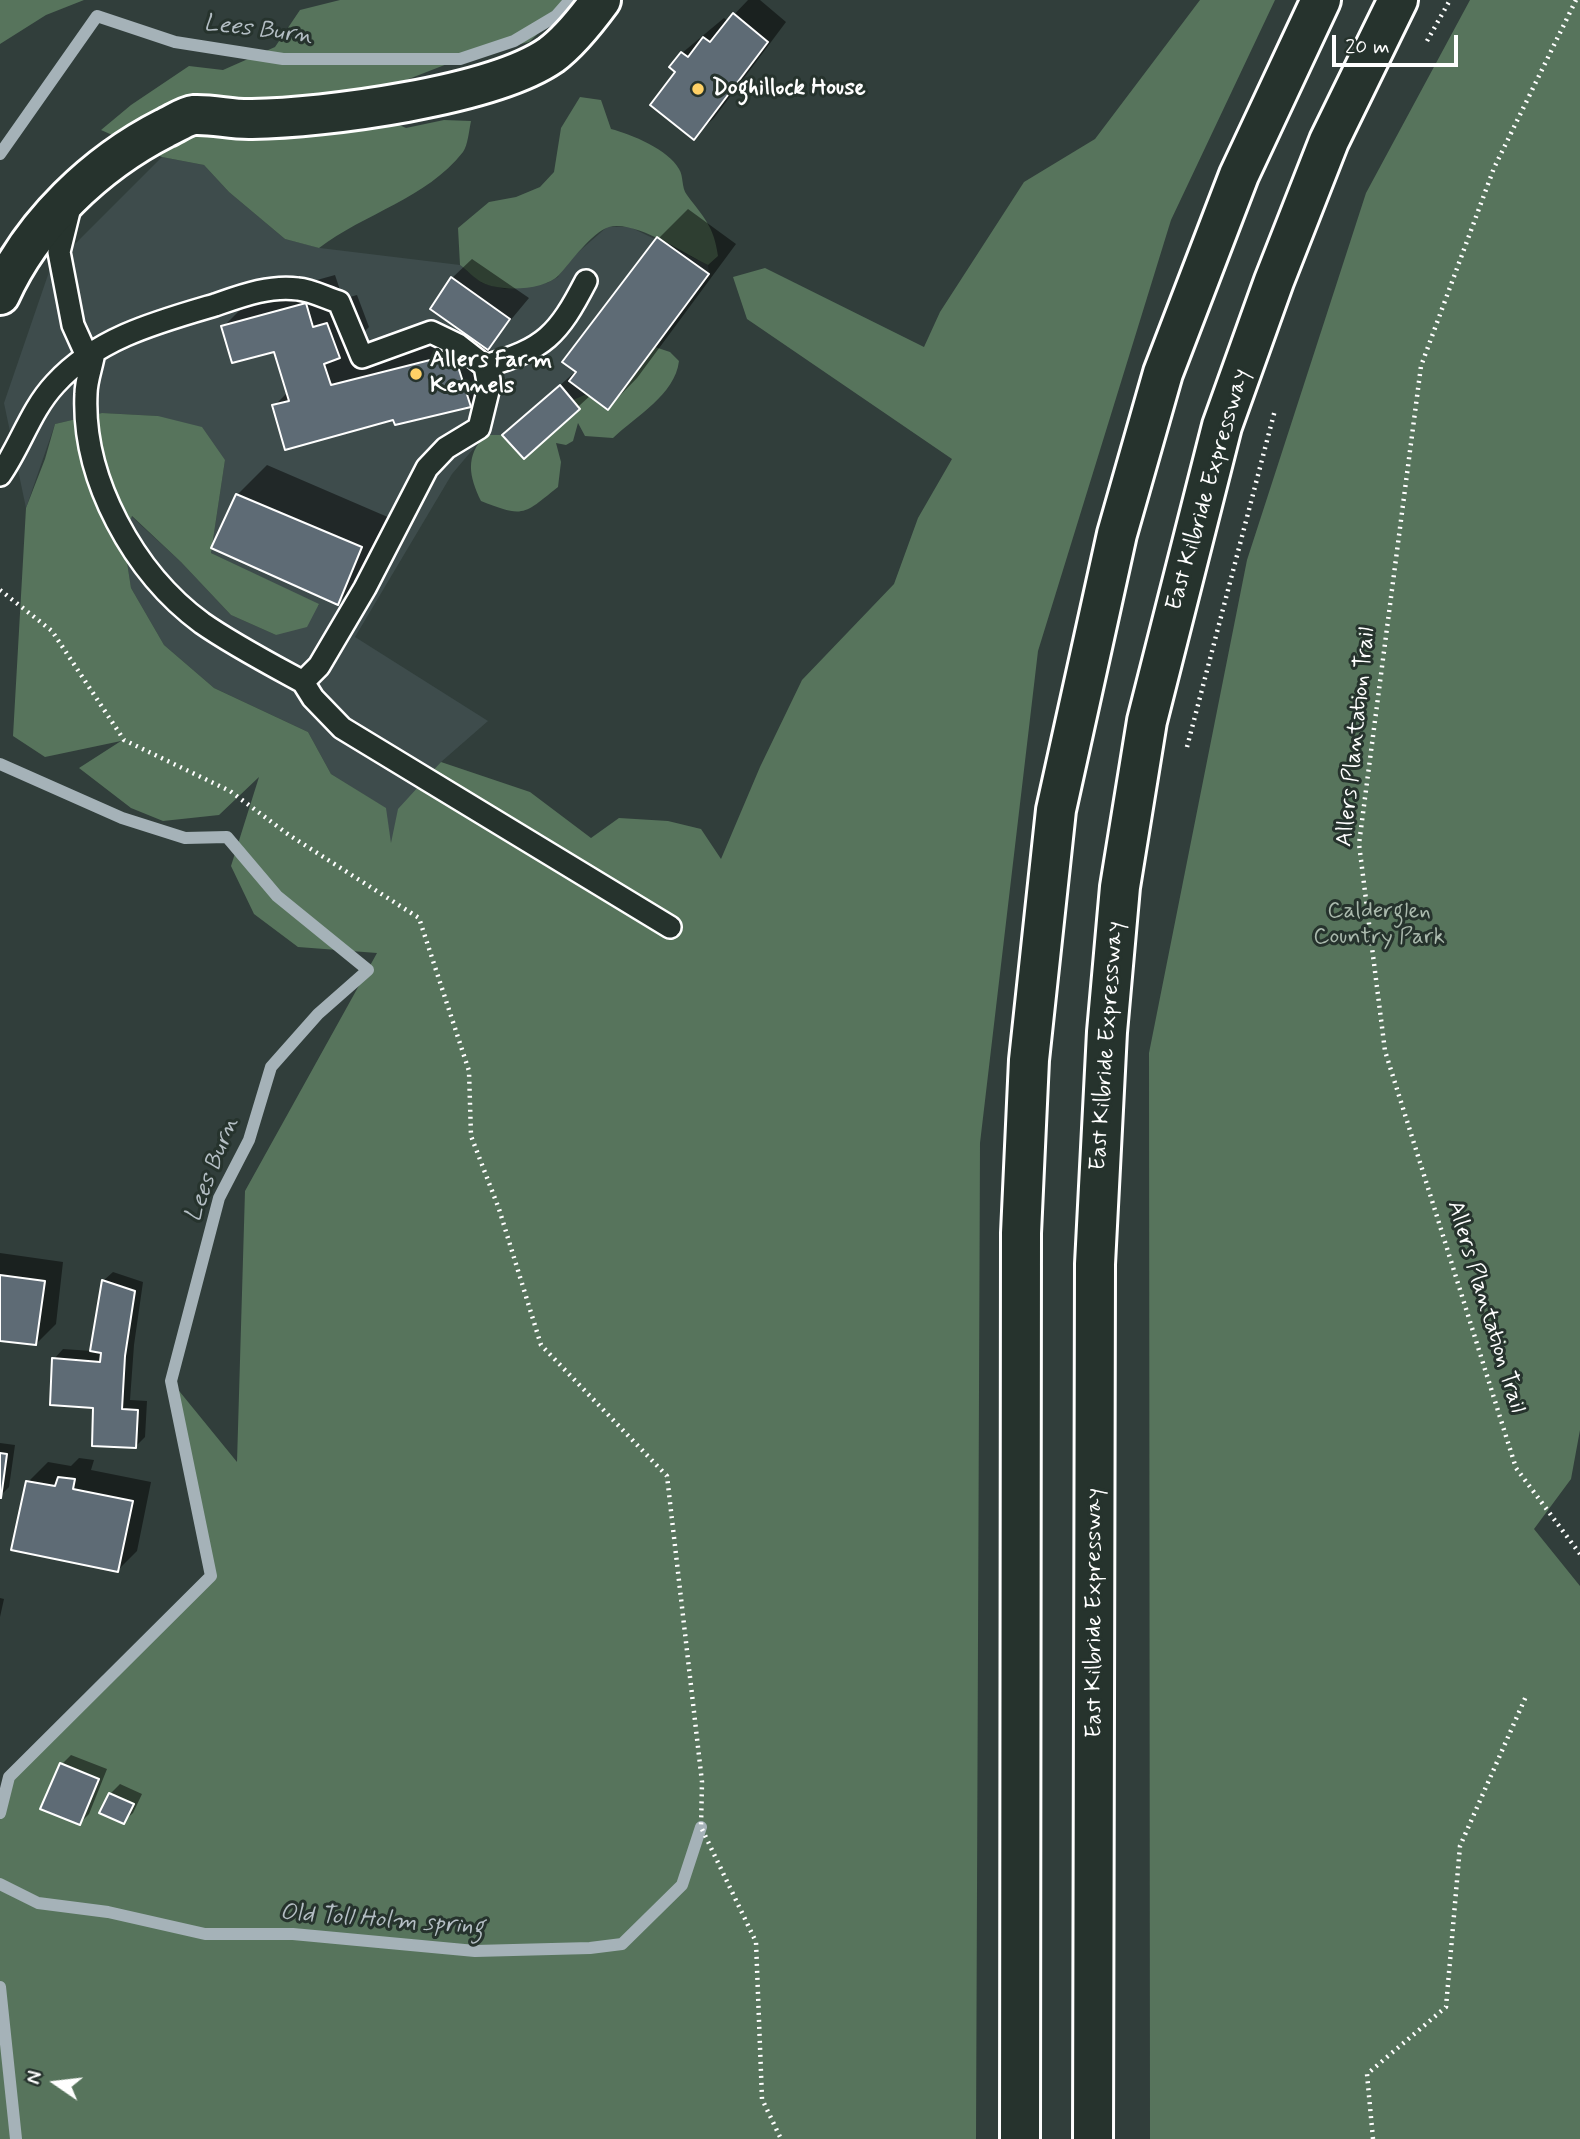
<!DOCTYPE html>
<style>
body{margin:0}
#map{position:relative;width:1580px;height:2139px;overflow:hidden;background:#313e3b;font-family:Mynerve,sans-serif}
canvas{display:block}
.north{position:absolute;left:21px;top:2048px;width:70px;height:70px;-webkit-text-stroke:5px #26332d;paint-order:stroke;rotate:284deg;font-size:19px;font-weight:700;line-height:28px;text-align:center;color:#fff}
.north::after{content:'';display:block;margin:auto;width:24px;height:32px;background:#fff;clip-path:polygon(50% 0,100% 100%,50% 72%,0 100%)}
.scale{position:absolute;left:1332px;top:35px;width:126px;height:32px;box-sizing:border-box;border:4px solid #fff;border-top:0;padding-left:9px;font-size:21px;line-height:24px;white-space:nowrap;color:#fff;-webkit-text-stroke:5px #26332d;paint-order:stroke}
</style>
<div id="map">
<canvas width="1580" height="2139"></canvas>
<div class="north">N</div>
<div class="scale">20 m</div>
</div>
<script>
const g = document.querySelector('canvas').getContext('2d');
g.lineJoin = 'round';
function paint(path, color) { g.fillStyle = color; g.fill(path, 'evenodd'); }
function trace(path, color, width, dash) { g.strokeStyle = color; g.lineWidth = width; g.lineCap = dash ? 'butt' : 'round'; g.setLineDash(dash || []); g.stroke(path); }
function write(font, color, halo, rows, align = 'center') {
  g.font = font + ' Mynerve,sans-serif'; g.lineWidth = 6; g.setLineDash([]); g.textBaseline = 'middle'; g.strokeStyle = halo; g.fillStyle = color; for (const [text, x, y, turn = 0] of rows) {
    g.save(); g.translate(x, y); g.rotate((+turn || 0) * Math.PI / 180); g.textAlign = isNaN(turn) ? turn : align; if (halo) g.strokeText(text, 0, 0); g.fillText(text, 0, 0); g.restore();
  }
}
paint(new Path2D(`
 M162,157L204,165L229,192L285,239L320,248L460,265L482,283L505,289L547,283L558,277L568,261L607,227H630L708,265L709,274L608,410L574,400L580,409L524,459L485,435L452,474L355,637L488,721L441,762L391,845L385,808L331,774L308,732L214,688L164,645L131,588L123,536L131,516L181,562L231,615L276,635L319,605L211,553L225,460L158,416L102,413L55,424L26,508L4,403L50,269Z`), '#3e4c4c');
paint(new Path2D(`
 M0,0H84L46,15L0,44Z
 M340,0H574L529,42L460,59L383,89L377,115L406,128L444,120L471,121C469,130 468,145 463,152C426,199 365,213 319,248L285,239L229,192L204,165L162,157L101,130L131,105L189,66L223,70L275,47L300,10Z
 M1200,0H1275L1171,220L1038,651L980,1143L976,2139H0V1813L9,1777L211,1576L171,1381L237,1462L245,1191L377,953L298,947L254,914L231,866L259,777L219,815L163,821L131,808L79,768L121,741L45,757L13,736L26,508L45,459L55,424L102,413L158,416L202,427L225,460L211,553L319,604L307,627L276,635L231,615L181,562L132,516L123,536L131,588L164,645L214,688L308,732L331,774L386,808L391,843L398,809L441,762L530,792L591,838L619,818L668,821L701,829L721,859L760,767L802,680L894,584L918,518L952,459L747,319L733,277L765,268L924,347L940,312L1024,182L1095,139Z
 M1470,0H1580V1430L1571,1479L1534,1529L1580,1586V2139H1150L1149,1053L1247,560L1366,193Z
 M580,97L601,100L611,129C631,134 669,150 679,169C684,177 681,187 687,195C704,218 714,226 718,256L708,265C683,253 635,220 609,227C592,232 570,263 559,275C544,291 499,292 481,282C474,278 467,270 460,265L458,228L489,202L516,197L540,187L554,172L561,128Z
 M655,347L670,352L679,361C675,395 636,416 613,438L585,436L578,423L573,441L566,445L556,443L561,462L558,487C523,515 524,518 481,501C469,476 465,457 485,435H502L524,458L580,409L573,400L587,394L608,410Z`), '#57745c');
paint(new Path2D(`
 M748,0H760L786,22L714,118L694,137L677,72L682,53L724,18L728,21Z
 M688,209L736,244L637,378L608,408L591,395L524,456L505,435L577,370L659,238Z
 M472,259L529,298L489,346L499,376L470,405L394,418L274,406L288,392L275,350L223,327L252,298L335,275L343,299L357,295L369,327L355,341L360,356L464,331L452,278Z
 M267,465L390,518L367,574L338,603L237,495Z
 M0,1253L63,1262L56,1324L36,1344L0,1339Z
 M113,1272L143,1282L134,1345L130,1400L147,1401L145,1437L135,1447L54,1359L63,1349L92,1351L103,1281Z
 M0,1443L15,1445L9,1487L0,1496Z
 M79,1458L94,1460L91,1470L151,1482L137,1551L117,1571L28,1482L48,1462L71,1466Z
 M0,1598L4,1599L0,1617Z
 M71,1755L107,1769L89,1814L80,1823L62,1764Z
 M120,1784L142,1794L133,1813L123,1822L110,1794Z`), '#0007');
trace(new Path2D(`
 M0,154L97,16L175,42L283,59H460L514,41L556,16L570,0
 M0,764L122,818L185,838L227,837L277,896L368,970L318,1014L271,1067L249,1140L219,1198L171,1381L211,1576L9,1777L0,1813
 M0,1884L38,1903L108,1912L205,1934H293L475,1951L590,1948L622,1944L682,1885L701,1827
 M0,1987L16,2139`), '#a5b2b8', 12);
const building = new Path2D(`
 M733,13L768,42L694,140L650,105L675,72L669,67L681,52L688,57L703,37L710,42Z
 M657,237L709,274L608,410L569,381L576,372L562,362Z
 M451,277L510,319L488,350L430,309Z
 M306,303L313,327L327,323L340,358L324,364L331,385L454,354L471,407L395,425L393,420L285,450L272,405L289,401L274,352L232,363L221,326Z
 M560,385L580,409L524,459L502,435Z
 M236,494L362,547L338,605L211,548Z
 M0,1275L45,1281L36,1345L0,1341Z
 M102,1280L135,1291L125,1356L122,1409L138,1410L136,1448L92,1446L93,1408L50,1405L52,1358L100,1362L101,1353L90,1351Z
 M0,1453L7,1454L1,1498H0Z
 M58,1477L75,1479L73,1489L133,1501L118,1572L11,1550L26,1481L55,1486Z
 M60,1763L99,1779L80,1825L40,1809Z
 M109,1793L134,1804L124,1824L99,1813Z`);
paint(building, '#5e6b75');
trace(building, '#fff', 2);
const lane = new Path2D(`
 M71,203L59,252L73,325L87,356
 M94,352C92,366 86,380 86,394C82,479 134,573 202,623C232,644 270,664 303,682
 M485,366L489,387L479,428L446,448L427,468L365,588L319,666L303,682L313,698L342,728L670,927
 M0,475C21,445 30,411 55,384C97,338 157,322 215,305C241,296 270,285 298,289C311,290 326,298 339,302L362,357L431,332L458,345L485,366C545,349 558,335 586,281`);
const street = new Path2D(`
 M0,295C32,224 96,163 165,128C174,124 185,116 194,115C213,114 233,120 252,119C324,118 492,96 551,55C570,41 587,19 601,0`);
const highway = new Path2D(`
 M1020,2139L1021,1233L1029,1060L1056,810L1117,534L1163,373L1239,175L1321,0
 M1093,2139L1095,1264L1107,1032L1120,887L1147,721L1222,426L1274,281L1329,141L1398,0`);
trace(lane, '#fff', 26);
trace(street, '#fff', 44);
trace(highway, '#fff', 44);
trace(new Path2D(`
 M1576,0L1494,168L1421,366L1359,844L1385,1051L1516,1468L1580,1554
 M1427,41L1450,0
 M0,590L52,631L124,740L230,791L289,835L419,918L469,1071L471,1136L499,1209L541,1345L667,1476L702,1782L701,1827L756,1942L762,2099L781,2139
 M1187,747L1275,410
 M1373,2139L1367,2074L1446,2007L1460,1846L1527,1694`), '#fff', 4.5, [2, 5]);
trace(lane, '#26332d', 21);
trace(street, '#26332d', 38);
trace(highway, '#26332d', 38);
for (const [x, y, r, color] of [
 [698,89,7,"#ffd166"],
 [416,374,7,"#ffd166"]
]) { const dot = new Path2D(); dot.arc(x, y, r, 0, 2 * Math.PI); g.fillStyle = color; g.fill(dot); trace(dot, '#26332d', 2.5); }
write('bold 23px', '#fff', '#26332d', [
 ["Doghillock House",712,89],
 ["Allers Farm",430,361],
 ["Kennels",430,387]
], 'left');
write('23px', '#fff', '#26332d', [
 ["East Kilbride Expressway",1209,490,-74],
 ["Allers Plantation Trail",1357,737,-84],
 ["East Kilbride Expressway",1108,1046,-86],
 ["Allers Plantation Trail",1485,1307,73],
 ["East Kilbride Expressway",1095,1613,-90]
]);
write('23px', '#abbaae', '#26332d', [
 ["Calderglen",1379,912],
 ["Country Park",1379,938]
]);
write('italic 24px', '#b4bec4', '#26332d', [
 ["Lees Burn",258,31,7],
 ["Lees Burn",213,1170,-69],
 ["Old Toll Holm spring",382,1921,4]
]);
</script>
